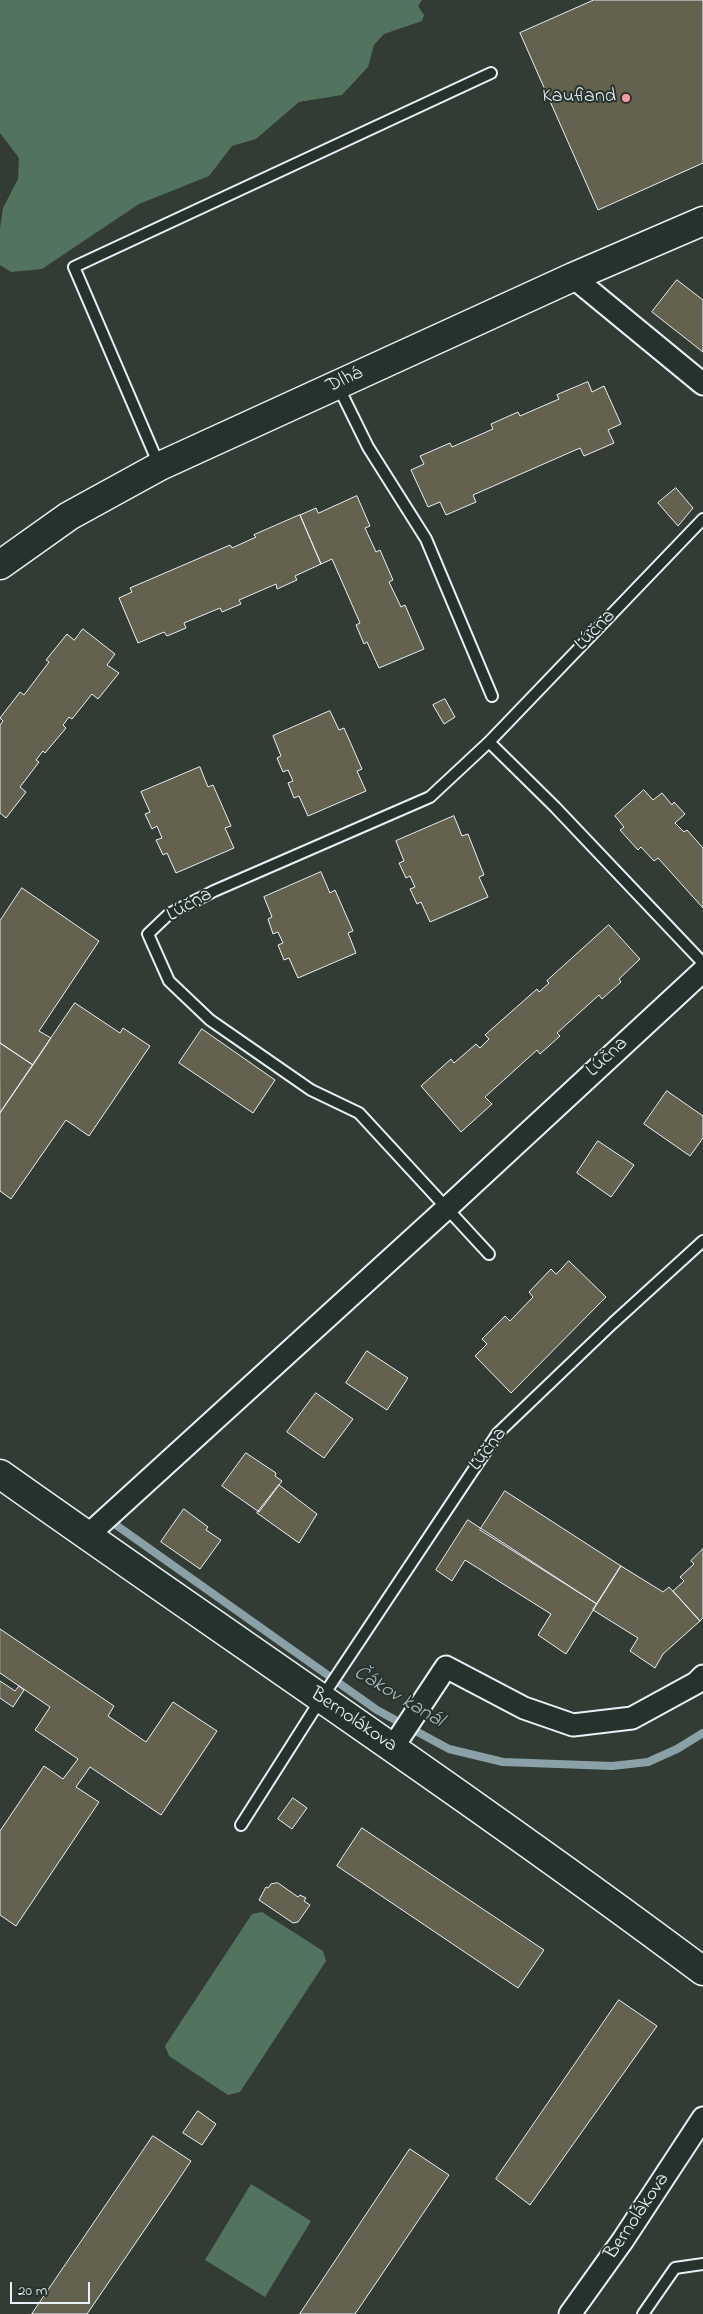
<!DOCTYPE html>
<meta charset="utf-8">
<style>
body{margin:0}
#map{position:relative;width:703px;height:2314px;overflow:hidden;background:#323c34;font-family:"Indie Flower",sans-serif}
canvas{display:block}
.scale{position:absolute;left:10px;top:2282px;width:80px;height:22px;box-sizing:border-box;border:2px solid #e8f1f8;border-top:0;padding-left:6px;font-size:15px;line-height:18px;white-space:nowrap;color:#e8f1f8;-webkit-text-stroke:4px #26332d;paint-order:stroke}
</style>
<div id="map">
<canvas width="703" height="2314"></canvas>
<div class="scale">20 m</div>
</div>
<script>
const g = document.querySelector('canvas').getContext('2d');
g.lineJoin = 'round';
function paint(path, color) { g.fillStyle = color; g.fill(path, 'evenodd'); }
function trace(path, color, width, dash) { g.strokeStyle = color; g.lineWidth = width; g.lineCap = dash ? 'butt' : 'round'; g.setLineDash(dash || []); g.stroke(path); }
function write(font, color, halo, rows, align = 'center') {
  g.font = font + ' "Indie Flower",sans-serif'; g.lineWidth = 4; g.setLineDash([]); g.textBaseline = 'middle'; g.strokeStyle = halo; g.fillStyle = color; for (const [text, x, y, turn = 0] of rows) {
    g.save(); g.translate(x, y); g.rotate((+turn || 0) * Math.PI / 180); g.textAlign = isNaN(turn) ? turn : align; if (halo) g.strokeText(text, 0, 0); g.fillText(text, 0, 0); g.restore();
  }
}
paint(new Path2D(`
 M0,0H422L418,6L424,15L422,21L384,34L374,45L368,67L342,95L299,102L256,139L232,146L209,176L139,204L42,269L11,272L0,265V229L3,208L18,179L19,158L0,133Z
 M262,1912L323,1951L326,1961L240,2092L228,2095L169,2056L165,2046L252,1914Z
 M251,2184L311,2221L265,2297L205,2260Z`), '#52735d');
trace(new Path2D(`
 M116,1525L377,1710L449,1749L503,1762L612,1766L648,1762L677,1749L703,1733`), '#89a1a7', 8);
const building = new Path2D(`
 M594,0H703V163L598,210L520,33Z
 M677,280L703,300V352L652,312Z
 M588,382L592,392L604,386L621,424L608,430L614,443L584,456L580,448L473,495L476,502L446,515L440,502L428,507L411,470L424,464L420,456L450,443L452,447L493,429L491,424L518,412L520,416L559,399L557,395Z
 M676,488L693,508L678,526L658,503Z
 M357,496L370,526L365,528L376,552L380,550L393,580L389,582L401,607L405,605L424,649L379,668L367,642L364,644L356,625L360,623L332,559L321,564L300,515L316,508L318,513Z
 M300,515L321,564L295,576L297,580L277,589L276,584L239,600L241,604L222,612L220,608L184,623L186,628L167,636L164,632L138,643L119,598L132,592L130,588L230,545L232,548L256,537L254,535Z
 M83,629L115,654L107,665L119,673L98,699L92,694L72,719L69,717L63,725L66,728L45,753L43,751L36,760L39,762L20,787L26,792L6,818L0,813V725L3,721L0,718L20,692L24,695L49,662L46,660L67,634L74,640Z
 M445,699L455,717L444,724L433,705Z
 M330,711L339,730L344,728L362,769L357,771L366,791L308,816L299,796L294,798L288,783L293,781L288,770L283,772L277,758L281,756L273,736Z
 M200,767L208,787L213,785L231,826L225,828L234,848L176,873L167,853L163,855L156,840L162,838L157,826L152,829L145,814L150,812L141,792Z
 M644,790L653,800L662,793L672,805L674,802L685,814L675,823L684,832L687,830L703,848V908L658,858L654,861L641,847L638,850L620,830L624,827L615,816Z
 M454,816L462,836L468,834L484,875L479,877L488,897L430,922L421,902L417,904L410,889L415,887L410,876L406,878L399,863L404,861L396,841Z
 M321,872L330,893L335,890L353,931L348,933L356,953L298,978L289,958L284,960L278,945L283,943L278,932L273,934L268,919L272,917L264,897Z
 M22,888L99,941L39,1031L51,1038L33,1065L0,1043V921Z
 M609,925L640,959L619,979L621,982L602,999L599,995L557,1033L560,1036L540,1054L537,1050L485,1097L492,1104L461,1132L421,1086L451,1059L454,1063L476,1044L480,1048L489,1039L485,1035L537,989L539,992L549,983L547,981Z
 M75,1003L120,1033L123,1028L150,1046L89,1136L66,1120L11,1199L0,1191V1113Z
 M202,1029L275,1080L253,1113L179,1063Z
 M0,1043L33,1065L0,1113Z
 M667,1091L703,1116V1138L690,1156L644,1124Z
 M598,1141L634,1165L611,1197L577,1173Z
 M569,1261L606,1297L511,1393L475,1356L487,1344L482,1339L505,1316L510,1321L533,1297L529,1292L551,1269L556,1274Z
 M367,1351L408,1378L387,1410L346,1383Z
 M316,1393L353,1419L324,1458L287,1432Z
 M246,1453L276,1473L275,1476L282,1481L259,1512L222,1486Z
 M279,1485L317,1514L299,1543L257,1513Z
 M505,1491L621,1566L597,1604L480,1530Z
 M184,1509L208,1527L206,1530L221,1540L200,1569L161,1542Z
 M468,1520L597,1604L566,1654L538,1635L551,1614L465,1560L452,1581L436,1570Z
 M703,1549V1618L700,1621L673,1591L684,1581L680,1577L694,1564L691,1561Z
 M621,1566L663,1592L669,1587L700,1621L663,1654L655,1668L630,1651L638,1638L593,1610Z
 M0,1629L114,1706L108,1716L146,1742L173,1702L217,1731L161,1815L90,1767L76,1787L99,1802L16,1926L0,1915V1831L44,1766L63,1779L78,1759L35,1730L50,1707L0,1673Z
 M0,1681L15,1691L19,1686L24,1690L13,1707L0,1698Z
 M293,1798L307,1808L292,1829L278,1819Z
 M362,1828L544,1950L518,1988L337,1866Z
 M278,1883L298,1897L300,1895L306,1898L304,1901L310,1905L298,1922L293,1923L259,1900L266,1887L268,1888L271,1884Z
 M619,2000L657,2026L530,2205L496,2179Z
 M198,2111L216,2124L202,2145L183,2133Z
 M153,2136L191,2161L169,2194L87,2314H32Z
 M410,2149L449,2175L355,2314H300Z`);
paint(building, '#64614e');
trace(building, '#e8f1f8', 1);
const lane = new Path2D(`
 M338,386L368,447L426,539L492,696
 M159,465L74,267L491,73
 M489,742L555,807L703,963
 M489,1254L359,1113L311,1090L210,1020L169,981L148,934L169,914L214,891L430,797L489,742L703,519
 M241,1825L321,1699L498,1433L613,1323L703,1241
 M643,2314L675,2268L703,2264`);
const street = new Path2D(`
 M573,277L703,384
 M87,1536L448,1207L703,971
 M393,1747L446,1667L524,1708L573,1725L632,1718L696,1683L703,1676
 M570,2314L623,2240L703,2118`);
const secondary = new Path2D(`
 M0,565L69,516L160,466L573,277L703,221
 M0,1474C234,1640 473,1799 703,1971`);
trace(lane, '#e8f1f8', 14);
trace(street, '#e8f1f8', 25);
trace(secondary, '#e8f1f8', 31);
trace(lane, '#26332d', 10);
trace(street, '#26332d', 21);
trace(secondary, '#26332d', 28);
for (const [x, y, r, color] of [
 [626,98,5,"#ff9aa2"]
]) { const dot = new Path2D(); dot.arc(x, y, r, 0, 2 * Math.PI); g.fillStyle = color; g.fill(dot); trace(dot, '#26332d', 2); }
write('20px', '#e8f1f8', '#26332d', [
 ["Kaufland",616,98]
], 'right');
write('20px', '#e8f1f8', '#26332d', [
 ["Dlhá",345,381,-24],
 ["Lúčna",596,631,-46],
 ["Lúčna",190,906,-30],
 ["Lúčna",608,1058,-43],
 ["Lúčna",489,1450,-53],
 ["Bernolákova",353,1721,34],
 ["Bernolákova",638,2217,-56]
]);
write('italic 21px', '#a9bbc2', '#26332d', [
 ["Čákov kanál",398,1698,31]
]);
</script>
